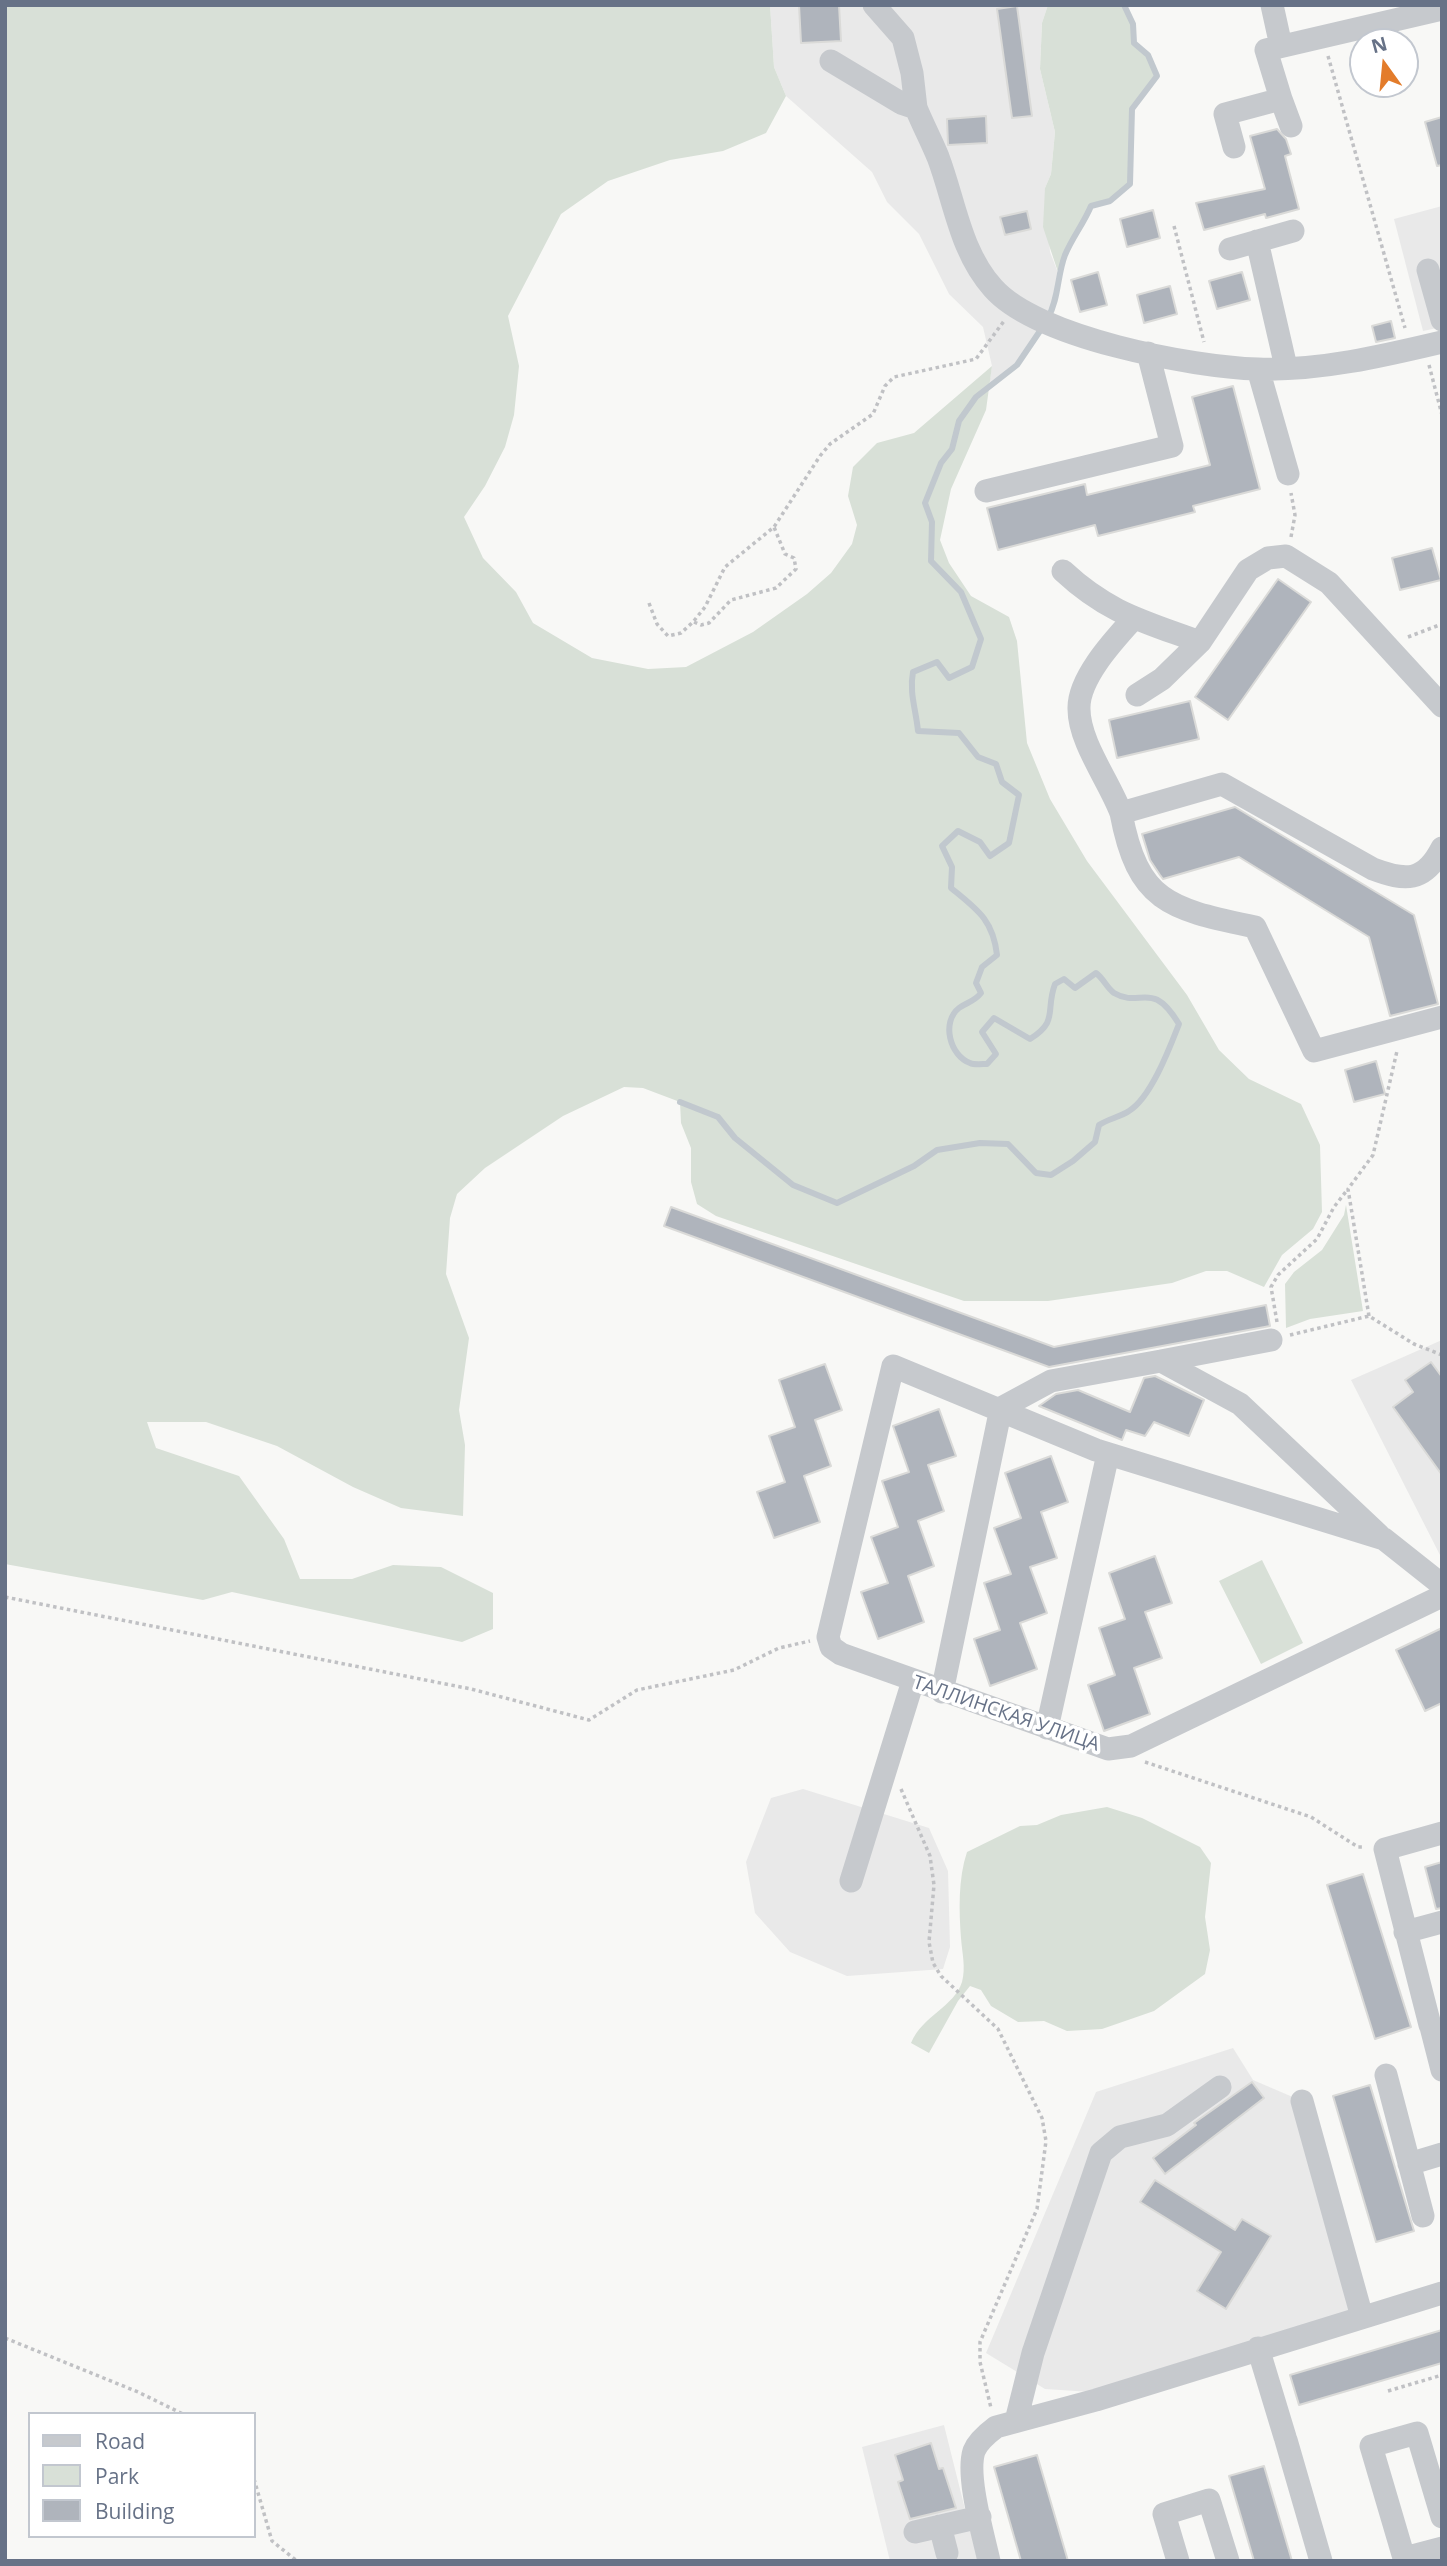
<!DOCTYPE html>
<meta charset="utf-8">
<style>
body{margin:0}
#map{position:relative;width:1447px;height:2566px;overflow:hidden;background:#f8f8f6;font-family:"Open Sans",sans-serif}
canvas{display:block}
.frame{position:absolute;inset:0;border:7px solid #677287;pointer-events:none}
.legend{position:absolute;left:28px;top:2412px;width:228px;height:126px;box-sizing:border-box;background:#fff;border:2px solid #c2c7cf;margin:0;padding:9px 12px;list-style:none;font-size:21px;color:#677287}
.legend li{display:flex;align-items:center;gap:14px;height:35px}
.legend b{width:35px;border:2px solid #c2c7cf}
.north{position:absolute;left:1349px;top:28px;width:70px;height:70px;box-sizing:border-box;background:#fff;border:2px solid #c2c7cf;border-radius:50%;rotate:345deg;font-size:19px;font-weight:700;line-height:28px;text-align:center;color:#677287}
.north::after{content:'';display:block;margin:auto;width:24px;height:32px;background:#e37c2b;clip-path:polygon(50% 0,100% 100%,50% 72%,0 100%)}
</style>
<div id="map">
<canvas width="1447" height="2566"></canvas>
<div class="frame"></div>
<ul class="legend">
<li><b style="height:9px;background:#c6c9cd"></b>Road</li>
<li><b style="height:19px;background:#d8e0d7"></b>Park</li>
<li><b style="height:19px;background:#afb4bc"></b>Building</li>
</ul>
<div class="north">N</div>
</div>
<script>
const g = document.querySelector('canvas').getContext('2d');
g.lineJoin = 'round';
function paint(path, color) { g.fillStyle = color; g.fill(path, 'evenodd'); }
function trace(path, color, width, dash) { g.strokeStyle = color; g.lineWidth = width; g.lineCap = dash ? 'butt' : 'round'; g.setLineDash(dash || []); g.stroke(path); }
function write(font, color, halo, rows, align = 'center') {
  g.font = font + ' "Open Sans",sans-serif'; g.lineWidth = 7; g.setLineDash([]); g.textBaseline = 'middle'; g.strokeStyle = halo; g.fillStyle = color; for (const [text, x, y, turn = 0] of rows) {
    g.save(); g.translate(x, y); g.rotate((+turn || 0) * Math.PI / 180); g.textAlign = isNaN(turn) ? turn : align; if (halo) g.strokeText(text, 0, 0); g.fillText(text, 0, 0); g.restore();
  }
}
paint(new Path2D(`
 M770,5H1048L1042,23L1040,69L1055,132L1051,174L1045,188L1050,252L1060,278L1054,306L1035,342L1017,365L989,385L992,366L983,327L949,294L919,234L887,202L872,172L786,96L774,67Z
 M1442,206V327L1423,331L1394,219Z
 M1442,1340V1559L1351,1380Z
 M803,1789L929,1828L948,1871L950,1947L943,1969L847,1976L790,1952L755,1913L746,1862L771,1798Z
 M1233,2048L1253,2080L1302,2101L1362,2317L1091,2392L1045,2389L986,2353L1096,2092Z
 M944,2425L978,2561H890L862,2447Z`), '#e9e9e9');
paint(new Path2D(`
 M5,5H770L774,67L786,96L766,133L723,151L670,160L608,181L561,214L508,316L519,366L514,415L505,447L485,486L464,517L483,558L516,592L533,623L592,658L648,669L686,667L753,632L807,594L831,573L852,544L857,525L848,496L853,467L877,443L914,433L992,366L986,410L951,489L940,540L949,563L971,596L1009,617L1017,641L1027,743L1050,799L1087,861L1187,995L1219,1050L1249,1079L1301,1104L1320,1145L1322,1212L1313,1229L1282,1255L1264,1287L1227,1271H1206L1172,1283L1048,1301H964L716,1216L697,1204L691,1182V1148L681,1123L680,1102L643,1088L624,1087L563,1116L485,1168L457,1194L450,1218L446,1274L469,1338L459,1410L465,1445L463,1516L401,1508L353,1487L277,1446L206,1422H147L156,1448L239,1476L284,1539L300,1579H352L393,1565L441,1567L493,1593V1629L462,1642L232,1592L203,1600L5,1564Z
 M1048,5H1124L1133,24L1135,43L1148,55L1157,76L1132,109L1130,184L1110,201L1091,206C1081,231 1065,251 1060,278L1043,227L1045,188L1051,174L1055,132L1040,69L1042,23Z
 M1346,1205L1363,1311L1310,1319L1286,1328L1285,1284L1294,1272L1322,1250L1344,1215Z
 M1262,1560L1303,1643L1261,1664L1219,1581Z
 M1107,1807L1142,1818L1200,1847L1211,1863L1205,1917L1210,1950L1205,1974L1154,2011L1102,2029L1067,2031L1044,2021L1018,2022L991,2006L981,1990L970,1986L958,2001L929,2053L911,2043C923,2015 954,2007 962,1982C966,1967 962,1953 961,1938C959,1911 958,1879 967,1852L1020,1826L1037,1825L1061,1815Z`), '#d8e0d7');
trace(new Path2D(`
 M1048,318C1059,298 1057,276 1065,255C1072,238 1084,223 1091,206L1110,201L1130,184L1132,109L1157,76L1148,55L1134,43L1133,24L1124,5
 M680,1102L718,1117L735,1138L793,1185L837,1203L914,1166L937,1150L980,1143L1008,1144L1036,1173L1051,1175L1073,1161L1095,1142L1099,1125C1108,1119 1120,1117 1129,1111C1151,1098 1170,1047 1179,1024C1151,978 1141,1009 1114,993C1107,988 1103,978 1096,973L1075,988L1064,979L1055,984C1045,1011 1059,1021 1030,1039L994,1018L982,1032L996,1054L987,1064C982,1064 974,1065 970,1063C950,1056 941,1022 959,1008C967,1002 974,1002 981,993L976,983L982,967L997,955C993,920 978,910 951,888L952,867L942,846L958,831L980,842L990,856L1009,843L1019,795L1002,782L996,764L978,757L959,733L918,731C916,710 909,692 913,672L937,662L949,678L972,667L981,639L961,592L931,561L932,522L925,503L941,463L952,449L959,421L976,397L1017,365L1042,328`), '#c1c8ce', 6);
const building = new Path2D(`
 M799,5H839L841,41L801,43Z
 M1017,6L1032,116L1012,118L997,9Z
 M986,116L987,143L948,145L947,119Z
 M1442,117V165L1437,166L1425,122Z
 M1277,129L1286,139L1291,154L1285,156L1299,209L1266,218L1265,214L1204,230L1196,203L1265,189L1250,136Z
 M1153,210L1160,238L1127,247L1120,219Z
 M1027,211L1031,229L1005,235L1000,217Z
 M1098,272L1107,305L1080,312L1071,280Z
 M1242,272L1250,300L1217,309L1209,281Z
 M1170,286L1177,314L1144,323L1137,295Z
 M1391,321L1395,338L1376,342L1372,326Z
 M1233,386L1260,489L1193,506L1195,512L1098,536L1095,525L998,550L987,508L1085,484L1087,495L1210,465L1192,397Z
 M1432,548L1441,580L1400,590L1392,558Z
 M1278,579L1311,602L1228,720L1195,697Z
 M1190,701L1199,739L1117,758L1109,720Z
 M1235,807L1414,915L1438,1004L1390,1016L1369,937L1239,857L1163,879L1160,875L1150,860L1142,834Z
 M1376,1061L1385,1094L1354,1102L1345,1070Z
 M671,1207L1054,1347L1266,1305L1270,1326L1049,1367L664,1226Z
 M1431,1362L1442,1377V1475L1393,1407L1413,1392L1405,1380Z
 M825,1364L842,1410L815,1420L831,1466L804,1476L820,1522L774,1538L757,1492L785,1482L769,1436L795,1427L779,1380Z
 M1155,1376L1204,1400L1189,1436L1154,1422L1145,1436L1126,1430L1122,1440L1039,1406L1056,1394L1078,1390L1130,1412L1144,1378Z
 M939,1409L956,1456L928,1465L944,1511L918,1521L934,1566L908,1576L924,1622L878,1639L861,1592L888,1583L871,1537L898,1527L882,1481L909,1472L893,1426Z
 M1051,1456L1068,1502L1041,1512L1057,1558L1030,1567L1047,1613L1020,1623L1037,1669L990,1686L974,1639L1000,1630L984,1583L1011,1574L994,1528L1021,1518L1005,1473Z
 M1155,1556L1172,1603L1145,1612L1162,1658L1134,1668L1150,1714L1104,1731L1088,1685L1115,1675L1099,1628L1125,1619L1109,1573Z
 M1442,1628V1703L1425,1711L1396,1650Z
 M1442,1862V1908L1436,1909L1425,1867Z
 M1363,1874L1411,2027L1375,2039L1327,1885Z
 M1252,2082L1264,2098L1165,2174L1153,2158L1196,2125L1194,2123Z
 M1370,2085L1414,2231L1376,2242L1333,2096Z
 M1155,2180L1235,2230L1242,2219L1271,2236L1226,2309L1197,2291L1221,2252L1140,2202Z
 M1442,2330V2363L1299,2405L1290,2375Z
 M931,2443L939,2469L943,2468L956,2508L910,2519L898,2482L903,2480L895,2455Z
 M1037,2455L1068,2561H1021L994,2467Z
 M1264,2466L1292,2561H1254L1229,2476Z`);
paint(building, '#afb4bc');
trace(building, '#dadad8', 2);
trace(new Path2D(`
 M1328,56L1405,328
 M1174,226L1204,342
 M1429,365L1442,415
 M1291,537L1295,515L1291,493
 M649,603L657,624L668,636L681,633L693,622L705,607L725,567L774,527L820,456L830,444L873,414L885,386L894,377L976,359L1004,321
 M694,622L701,625L709,623L731,600L776,588L796,569L794,558L785,554L774,527
 M1408,637L1442,624
 M1369,1316L1348,1189L1373,1155L1397,1051
 M1277,1322L1271,1287L1278,1275L1317,1239L1334,1207L1348,1189
 M1290,1335L1369,1316L1414,1344L1442,1355
 M5,1597L471,1689L589,1720L637,1690L734,1670L779,1648L810,1641
 M1145,1762L1311,1817L1358,1847H1365
 M901,1789L930,1856L934,1885L929,1942L933,1963L941,1976L998,2029L1042,2118L1046,2141L1037,2209L980,2342V2362L991,2408
 M5,2338L138,2392L183,2414
 M1388,2391L1442,2375
 M254,2479L272,2541L297,2561`), '#c0c1c4', 3.5, [3.5, 3.5]);
trace(new Path2D(`
 M874,5L903,38L912,73L916,108
 M1272,5L1281,46
 M831,61L901,103L916,108C923,125 931,140 938,157C955,202 960,251 993,288C1037,338 1192,367 1258,369C1319,371 1383,356 1442,342
 M1281,99L1291,126
 M1234,147L1225,114L1281,99L1266,50L1442,9
 M1257,241L1286,367
 M1230,249L1293,231
 M1428,270L1442,320
 M1258,369L1288,474
 M986,491L1172,446L1148,353
 M1063,571C1108,613 1143,621 1200,642
 M1137,695L1162,679L1200,642L1248,570L1268,558L1286,556L1329,583L1442,706
 M1121,813C1109,781 1079,742 1079,709C1078,678 1115,639 1134,618
 M1442,848C1424,883 1405,881 1373,869L1222,784L1121,813C1138,904 1171,909 1255,927L1314,1051L1442,1017
 M1161,1361L1271,1340
 M1442,1585L1384,1539L1096,1450L893,1366L828,1637L831,1647L841,1654L1108,1749L1131,1746L1442,1596
 M942,1692L1001,1408L1051,1381L1161,1361L1240,1404L1379,1535
 M1047,1728L1108,1454
 M851,1881L913,1681
 M1405,1932L1442,1922
 M1430,2025L1385,1849L1442,1833
 M1431,2027L1442,2070
 M1386,2075L1423,2216
 M1302,2101L1362,2317
 M1409,2164L1442,2154
 M1258,2348L1285,2437
 M1016,2421L1033,2353L1101,2153L1120,2137L1167,2125L1220,2087
 M1286,2440L1321,2561
 M1442,2517L1417,2433L1371,2446L1404,2558L1442,2548
 M940,2526L947,2553
 M915,2532L980,2517
 M989,2561C983,2534 966,2476 974,2451C978,2441 988,2433 996,2427L1096,2400L1442,2293
 M1178,2561L1164,2514L1209,2500L1228,2561`), '#c6c9cd', 23);
write('19px', '#677287', '#fff', [
 ["ТАЛЛИНСКАЯ УЛИЦА",1006,1714,19]
]);
</script>
